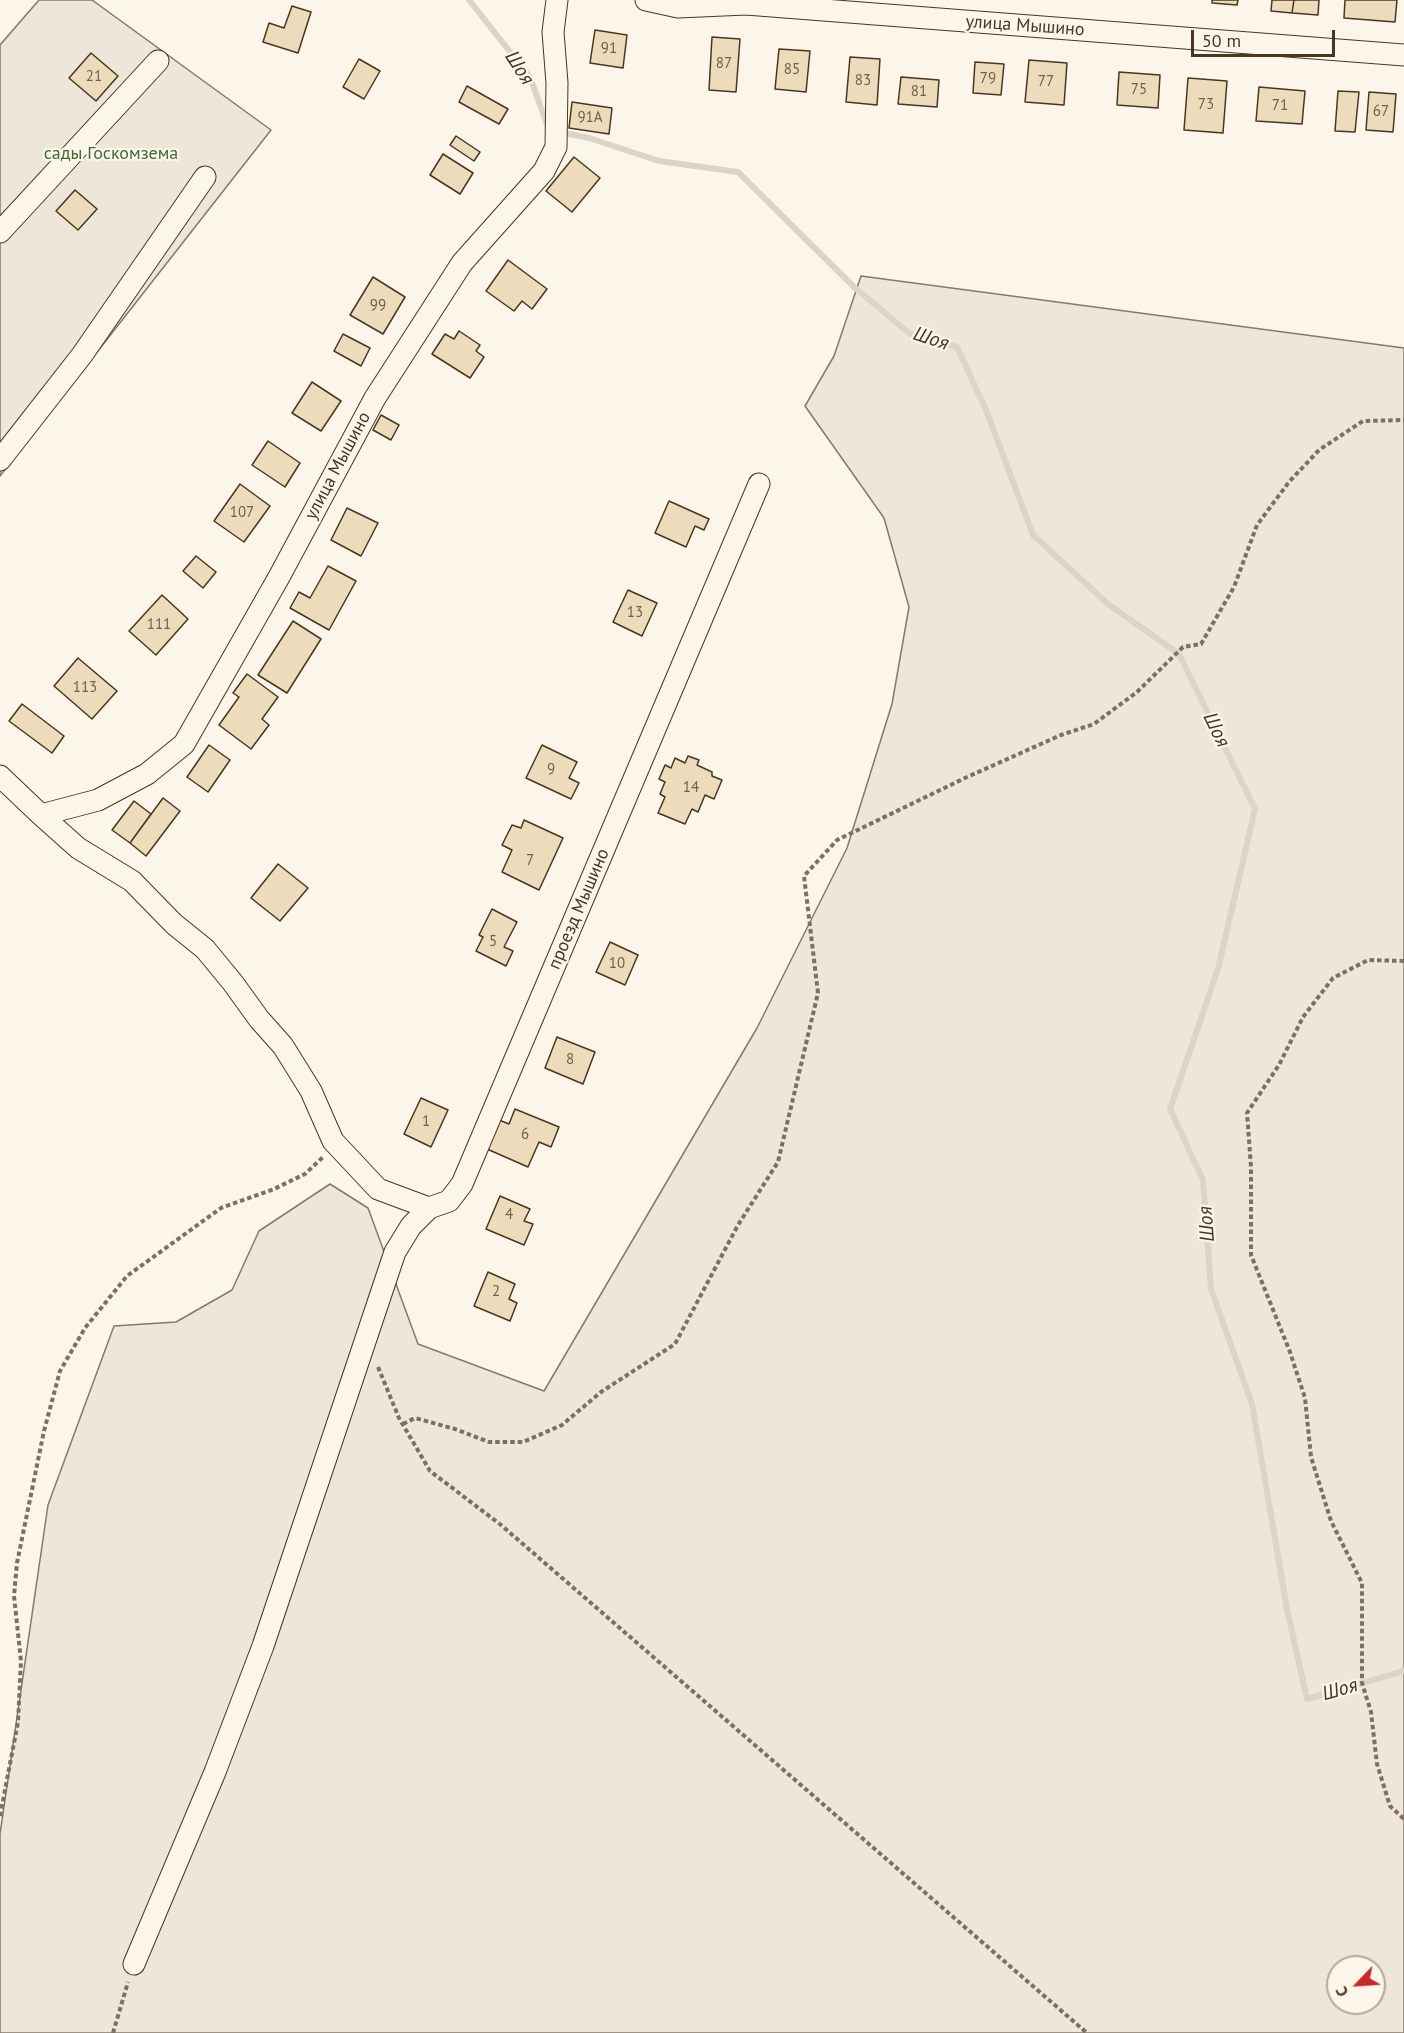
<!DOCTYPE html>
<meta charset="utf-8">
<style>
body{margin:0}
#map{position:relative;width:1404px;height:2033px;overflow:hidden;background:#fbf6e9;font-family:"PT Sans",sans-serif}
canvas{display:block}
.north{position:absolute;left:1326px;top:1955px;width:60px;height:60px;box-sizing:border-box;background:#fbf6e9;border:2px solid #b4a999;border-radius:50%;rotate:245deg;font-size:16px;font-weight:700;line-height:24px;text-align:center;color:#4a3520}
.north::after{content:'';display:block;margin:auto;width:21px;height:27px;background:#c62828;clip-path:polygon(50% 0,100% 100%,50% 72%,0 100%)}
.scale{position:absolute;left:1191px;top:30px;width:144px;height:27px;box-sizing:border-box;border:3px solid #4a3520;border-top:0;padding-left:8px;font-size:18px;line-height:21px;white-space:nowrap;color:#4a3520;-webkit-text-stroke:4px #fbf6e9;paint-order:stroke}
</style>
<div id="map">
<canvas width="1404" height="2033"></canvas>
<div class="north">С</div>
<div class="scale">50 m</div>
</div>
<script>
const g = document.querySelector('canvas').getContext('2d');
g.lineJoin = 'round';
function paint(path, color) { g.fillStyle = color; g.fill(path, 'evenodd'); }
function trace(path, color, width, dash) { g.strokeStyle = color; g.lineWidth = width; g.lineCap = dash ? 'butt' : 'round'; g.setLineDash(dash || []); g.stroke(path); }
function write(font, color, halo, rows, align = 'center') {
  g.font = font + ' "PT Sans",sans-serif'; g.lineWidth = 4.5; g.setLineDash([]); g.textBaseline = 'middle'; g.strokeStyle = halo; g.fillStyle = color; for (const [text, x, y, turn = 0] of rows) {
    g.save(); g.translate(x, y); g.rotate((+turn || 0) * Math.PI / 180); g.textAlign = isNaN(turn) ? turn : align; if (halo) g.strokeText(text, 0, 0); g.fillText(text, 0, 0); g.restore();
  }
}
const green = new Path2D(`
 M39,0H92L271,130L0,476V45Z
 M861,276L1404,348V2033H0V1834L48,1505L114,1326L176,1322L232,1290L259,1231L330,1184L368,1208L418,1344L544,1391L757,1028L847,848L892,704L909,607L884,518L805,406L834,356ZM1338,1967H1374V2003H1338Z`);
paint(green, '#ede6d9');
trace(green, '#887966', 1.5);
trace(new Path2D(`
 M469,0L530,77L549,130
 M559,132L589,138L659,161L738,172L854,287L910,334L957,347L986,410L1033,535L1108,604L1179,654L1255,809L1218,969L1170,1109L1203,1180L1211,1289L1252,1404L1287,1609L1307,1699L1404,1671`), '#dcd4c6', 6);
const building = new Path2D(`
 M1212,0H1238L1237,5L1212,3Z
 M1272,0H1294L1292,13L1271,11Z
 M1294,0H1319L1318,15L1292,13Z
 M1345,0H1397L1395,22L1344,18Z
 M292,6L311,12L298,53L263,42L269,23L284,28Z
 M595,30L627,35L623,68L590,63Z
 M712,37L740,39L736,92L709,90Z
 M779,49L810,51L806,92L775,89Z
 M91,53L118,76L96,101L69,78Z
 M850,57L880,59L877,105L846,102Z
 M359,59L380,71L364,99L343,87Z
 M1029,60L1067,63L1064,105L1025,102Z
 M975,62L1004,64L1001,95L973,93Z
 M1119,72L1160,75L1158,108L1117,105Z
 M901,77L939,80L937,107L898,104Z
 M1188,78L1227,81L1223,133L1184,130Z
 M467,86L508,109L499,124L459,102Z
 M1259,87L1305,91L1302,124L1256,121Z
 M1338,91L1359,92L1355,132L1335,131Z
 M1369,92L1396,94L1393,132L1366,130Z
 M572,102L612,108L609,134L569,128Z
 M456,136L480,152L474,161L450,145Z
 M443,154L473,173L460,194L430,175Z
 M574,157L600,178L572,212L546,191Z
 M75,190L97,209L78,230L56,211Z
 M508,260L547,289L532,309L522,301L514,311L486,291Z
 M373,277L405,297L383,334L350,315Z
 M459,331L480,345L476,351L484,357L470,378L432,354L445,334L454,339Z
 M343,334L370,348L361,366L334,351Z
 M312,382L341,401L321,431L292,413Z
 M381,415L399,425L391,440L373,430Z
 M268,441L300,463L285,487L252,465Z
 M240,484L270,506L244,542L214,521Z
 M669,501L709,519L704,530L695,526L686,547L655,533Z
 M347,508L378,523L361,556L331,540Z
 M196,556L216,572L203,588L183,571Z
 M328,566L356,581L329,630L290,608L299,592L310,598Z
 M628,590L657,603L642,636L613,622Z
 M162,595L188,619L156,655L129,631Z
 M293,621L321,639L287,693L258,675Z
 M78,658L117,691L92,719L54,686Z
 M247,674L278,697L262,719L269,725L251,749L219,725L239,697L233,693Z
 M22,704L64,736L52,753L9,721Z
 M209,745L230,760L208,792L187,777Z
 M542,745L577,762L569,778L579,783L571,799L526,778Z
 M688,756L699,760L697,765L712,772V776L722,780L714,799L705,795L698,812L692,809L685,824L658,813L665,797L660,794L665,782L659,779L665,765L671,768L675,758L685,763Z
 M163,798L180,811L146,856L130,843Z
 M134,801L151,814L130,843L112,830Z
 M524,820L563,838L539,890L502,872L512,850L502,845L512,825L521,828Z
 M278,864L308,888L280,921L251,898Z
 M492,909L517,922L504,947L513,951L506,966L476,951L483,937L479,935Z
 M610,942L638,955L625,985L596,972Z
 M557,1037L595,1052L583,1084L545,1068Z
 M421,1098L448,1110L431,1147L404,1134Z
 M515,1109L559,1127L551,1147L539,1142L528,1167L487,1149L499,1120L509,1124Z
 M500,1196L530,1209L524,1221L533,1224L524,1245L486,1229Z
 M488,1272L515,1284L509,1299L517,1303L510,1321L474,1306Z`);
paint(building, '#ecdcbc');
trace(building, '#4a3520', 1.5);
const minor = new Path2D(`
 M646,0L678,7L746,4L1404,55
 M0,232L158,61
 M0,460L82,355L205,177
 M0,776L41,815L98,800L147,774L184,744L279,577L375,398L462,263L544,171L556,147L557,83L553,32L557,0
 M41,815L78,848L132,881L174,924L205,949L233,983L259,1019L283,1046L311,1091L333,1141L378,1189L429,1208L449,1201L462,1184L759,484
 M134,1964L215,1772L263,1646L395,1252L411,1226L429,1208`);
trace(minor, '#4a3520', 23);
trace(new Path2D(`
 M1404,961L1368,960L1333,978L1303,1017L1279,1065L1247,1113L1251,1167V1255L1290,1352L1305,1398L1311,1457L1331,1521L1362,1583V1683L1371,1712L1377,1764L1390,1806L1404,1819
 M378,1367L399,1418L430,1471L501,1525L1087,2033
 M403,1424L415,1418L455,1429L489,1442H523L562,1425L601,1392L675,1344L738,1225L778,1162L818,993L804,876L837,840L965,778L1061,735L1094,724L1137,692L1183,647L1201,644L1234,587L1257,525L1289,482L1319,450L1363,421L1404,420
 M0,1816L18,1722L21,1661L14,1596L17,1563L44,1431L60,1371L85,1328L127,1276L221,1208L274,1189L305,1174L323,1157
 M113,2033L128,1982`), '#7f6f5c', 4, [4.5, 3]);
trace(minor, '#fbf6e9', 21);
write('15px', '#725f47', null, [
 ["91",609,49],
 ["87",724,64],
 ["85",792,70],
 ["21",94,77],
 ["79",988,79],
 ["83",863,81],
 ["77",1046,82],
 ["75",1139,90],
 ["81",919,92],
 ["73",1206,105],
 ["71",1280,106],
 ["67",1381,112],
 ["91А",590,118],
 ["99",378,306],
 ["107",242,513],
 ["13",635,613],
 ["111",159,625],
 ["113",85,688],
 ["9",551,770],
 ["14",691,788],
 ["7",530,861],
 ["5",493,942],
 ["10",617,964],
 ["8",570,1060],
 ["1",426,1122],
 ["6",525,1135],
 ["4",509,1215],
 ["2",496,1292]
]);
write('18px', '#4a3520', '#fbf6e9', [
 ["улица Мышино",1025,26,4],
 ["улица Мышино",338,466,-62],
 ["проезд Мышино",579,909,-67]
]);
write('18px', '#436837', '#fbf6e9', [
 ["сады Госкомзема",111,154]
]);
write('italic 20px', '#4a3520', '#fbf6e9', [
 ["Шоя",519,68,57],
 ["Шоя",931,339,18],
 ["Шоя",1216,730,64],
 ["Шоя",1207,1224,-94],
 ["Шоя",1340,1690,-16]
]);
</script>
